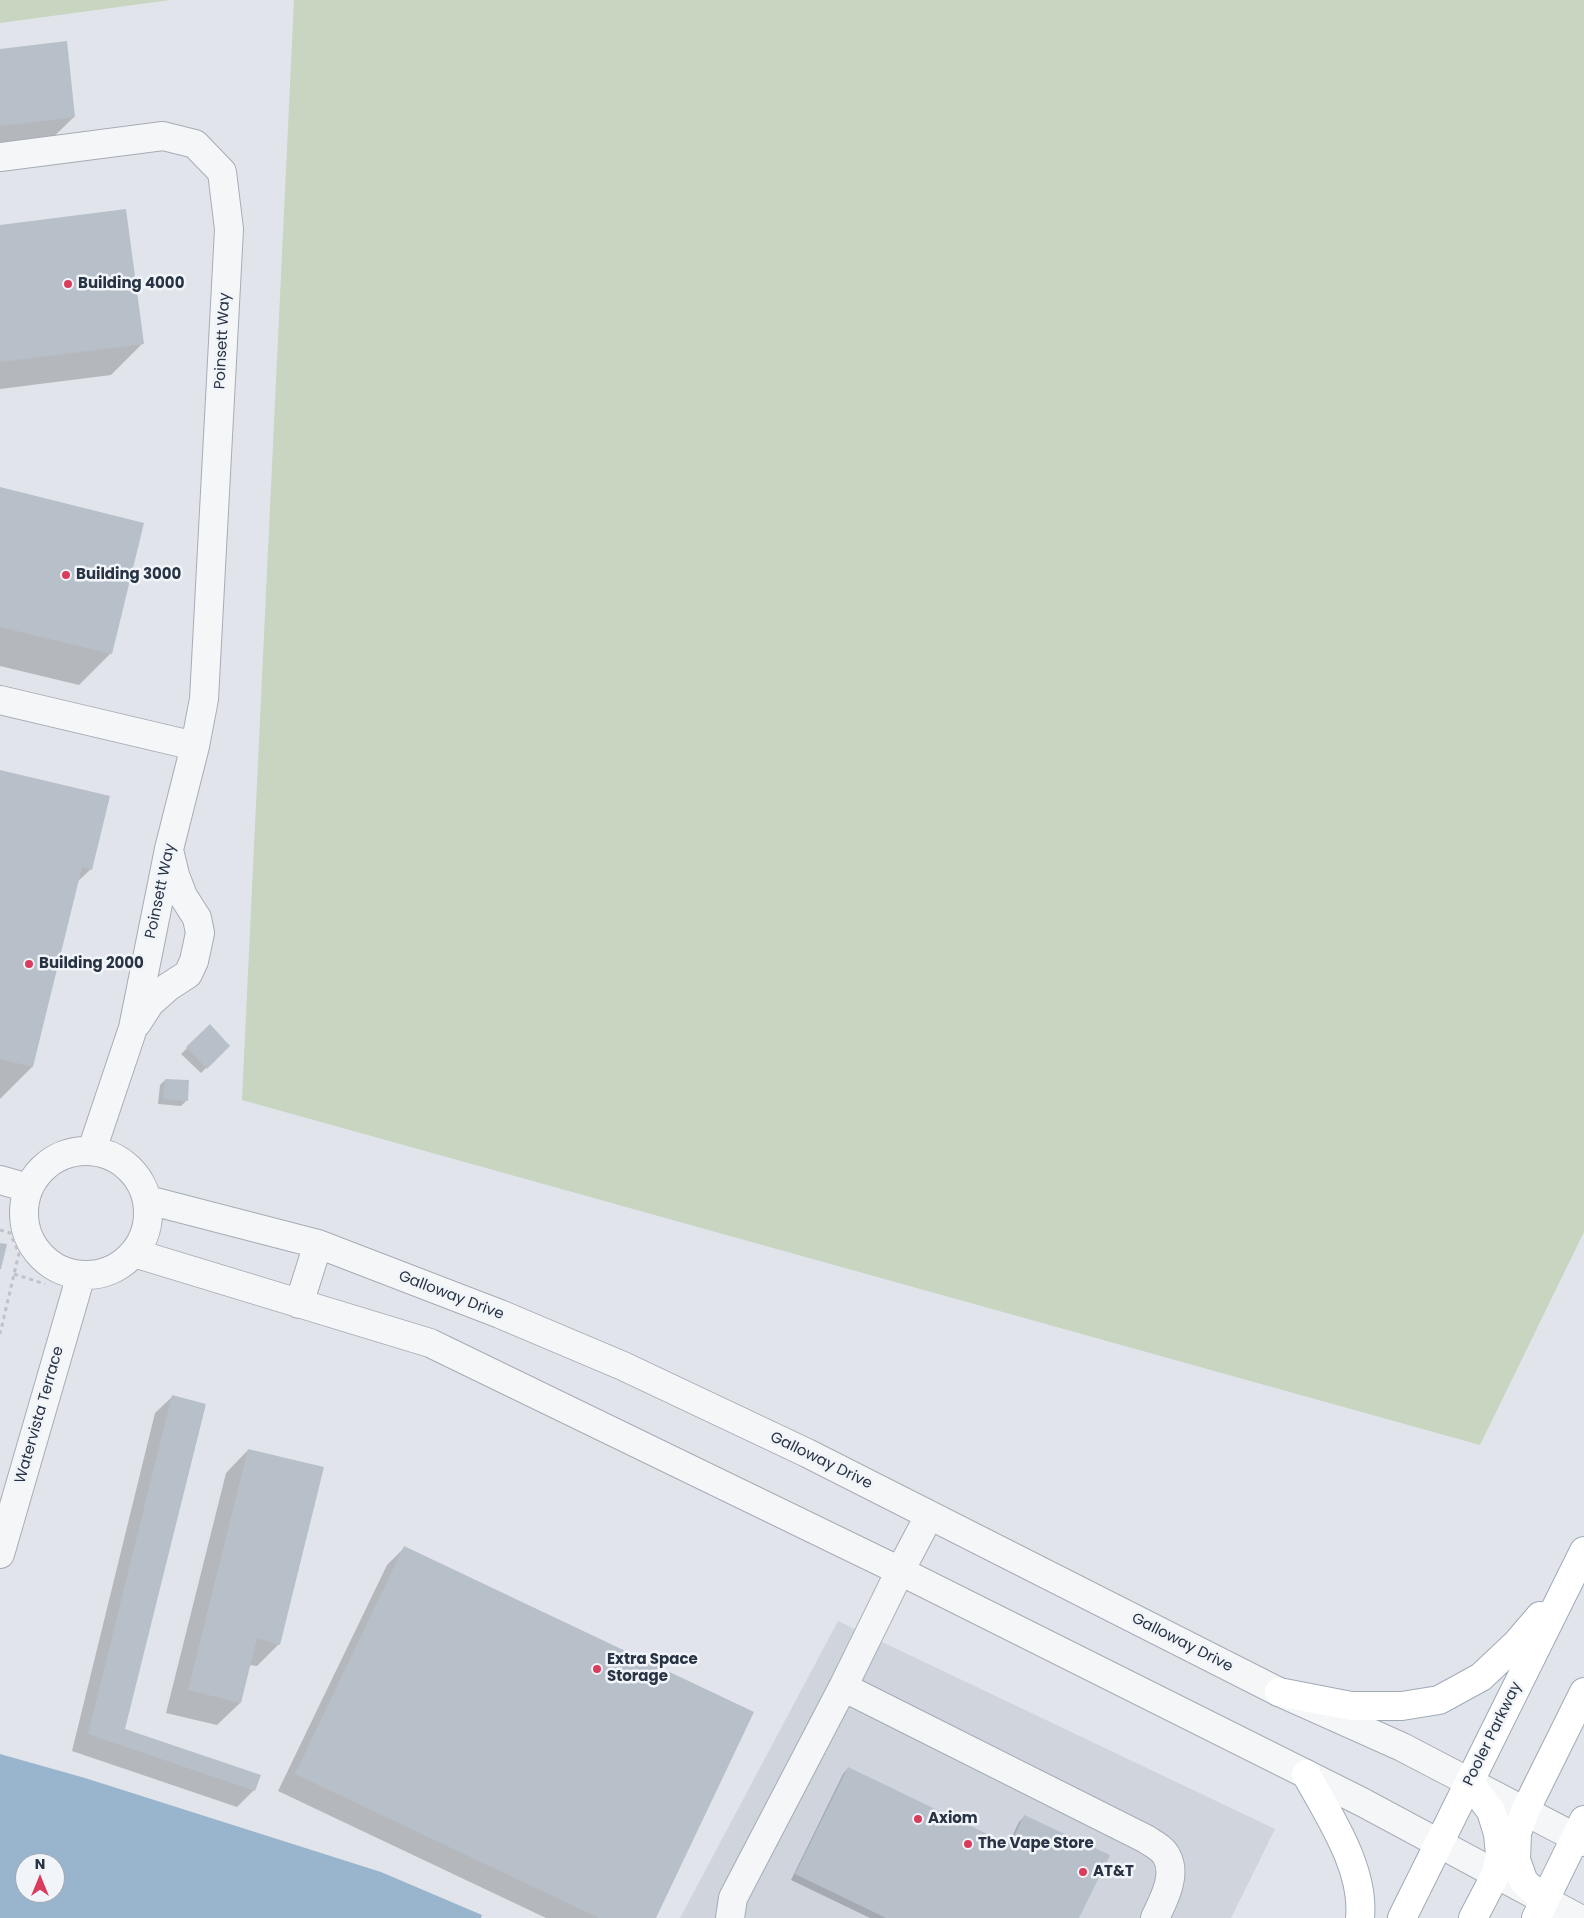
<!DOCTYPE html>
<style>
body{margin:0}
#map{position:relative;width:1584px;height:1918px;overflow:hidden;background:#e1e5eb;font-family:Poppins,sans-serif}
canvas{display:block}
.north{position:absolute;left:15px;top:1853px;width:50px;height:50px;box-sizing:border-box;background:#f1f4f8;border:1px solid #a1a7b0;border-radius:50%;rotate:0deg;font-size:14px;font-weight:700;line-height:20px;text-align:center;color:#283344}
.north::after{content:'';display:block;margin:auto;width:18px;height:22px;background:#d93c5d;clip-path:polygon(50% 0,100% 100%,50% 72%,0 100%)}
</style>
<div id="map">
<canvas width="1584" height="1918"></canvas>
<div class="north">N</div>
</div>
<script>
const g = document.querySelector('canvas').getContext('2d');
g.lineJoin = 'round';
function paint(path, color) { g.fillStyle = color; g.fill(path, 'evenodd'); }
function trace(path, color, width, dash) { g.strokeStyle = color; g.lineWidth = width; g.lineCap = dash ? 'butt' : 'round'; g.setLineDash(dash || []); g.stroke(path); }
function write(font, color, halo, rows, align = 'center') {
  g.font = font + ' Poppins,sans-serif'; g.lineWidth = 5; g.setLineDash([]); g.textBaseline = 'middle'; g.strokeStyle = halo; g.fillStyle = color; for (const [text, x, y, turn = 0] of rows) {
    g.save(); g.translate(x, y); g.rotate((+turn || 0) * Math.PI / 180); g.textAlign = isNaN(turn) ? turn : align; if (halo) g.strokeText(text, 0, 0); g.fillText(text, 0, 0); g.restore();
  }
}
paint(new Path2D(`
 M838,1621L1275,1829L1231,1918H680Z`), '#cfd4dd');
paint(new Path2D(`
 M0,0H170L0,23Z
 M294,0H1584V1232L1480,1445L242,1100Z`), '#c7d5c1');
paint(new Path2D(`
 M0,1754L85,1778L381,1872L482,1915L481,1918H0ZM25,1863H55V1893H25Z`), '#99b5cd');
paint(new Path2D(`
 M0,50L74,117L42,148L0,154Z
 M0,226L143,343L111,375L0,389Z
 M0,489L111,653L79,685L0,666Z
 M0,771L91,869L76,883L32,1067L0,1099Z
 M210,1026L228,1046L201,1073L181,1054Z
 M165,1080L186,1101L181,1106L158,1104L160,1085Z
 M173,1396L124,1729L254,1790L237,1807L72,1751L155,1413Z
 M248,1450L279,1644L257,1666L249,1665L240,1703L217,1725L166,1713L226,1473Z
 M404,1548L654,1918H546L278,1791L387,1565Z
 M848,1768L1008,1845L1019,1822L1025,1816L1078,1918H870L791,1880L843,1774Z`), '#0003');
paint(new Path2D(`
 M67,41L75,117L0,126V49Z
 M126,209L144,344L0,362V225Z
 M0,487L144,523L112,654L0,627Z
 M0,770L110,796L92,870L82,867L33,1067L0,1059Z
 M210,1024L230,1046L207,1069L186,1047Z
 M165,1079L189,1080L188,1101L163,1099Z
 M0,1243L7,1244L1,1269H0Z
 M172,1395L206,1404L125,1729L261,1775L255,1791L88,1734Z
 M248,1449L324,1467L280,1645L257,1638L241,1703L188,1690Z
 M404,1546L754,1712L656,1918H599L295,1774Z
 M848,1767L1010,1845L1024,1815L1110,1855L1079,1918H886L795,1874Z`), '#b7bfc9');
const minor = new Path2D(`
 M0,157L163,136L195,144L222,172L229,229L204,699L195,746L169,849L133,1028L92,1150
 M0,700L195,746
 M137,1023L150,1003L168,987L188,974L194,961L200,933L197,918L183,896L175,875L170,854
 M24 1213a62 62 0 1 1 124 0a62 62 0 1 1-124 0Z
 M0,1180L28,1188
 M148,1200L318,1244L500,1314L623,1366L807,1453L1279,1692L1402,1747L1584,1842
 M134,1253L430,1343L900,1571L1362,1802L1578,1918
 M299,1304L318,1244
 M0,1554L81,1275
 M843,1687L1146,1839C1153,1844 1163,1848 1167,1857C1177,1876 1163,1901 1155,1918
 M730,1918L733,1898L843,1687L900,1571L929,1516`);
const major = new Path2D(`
 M1279,1692L1351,1706H1402L1439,1700L1481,1677L1516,1644L1540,1616
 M1306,1774C1329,1816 1365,1869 1360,1918
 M1469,1782L1491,1811L1498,1834L1500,1854L1496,1874L1473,1918
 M1545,1900L1524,1882L1516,1860L1517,1833L1525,1811L1584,1692
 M1402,1918L1584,1551
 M1536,1918L1584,1820`);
trace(minor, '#a6acb6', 30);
trace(major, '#9faab7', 30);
trace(new Path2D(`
 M0,1230L10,1233L19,1253L0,1334
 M14,1274L45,1284`), '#bfc3c9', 3, [4, 4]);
trace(minor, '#f4f6f8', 28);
trace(major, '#fff', 28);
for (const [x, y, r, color] of [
 [68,284,5,"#d93c5d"],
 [66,575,5,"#d93c5d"],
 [29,964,5,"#d93c5d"],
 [597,1669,5,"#d93c5d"],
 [918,1819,5,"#d93c5d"],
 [968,1844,5,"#d93c5d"],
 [1083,1872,5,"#d93c5d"]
]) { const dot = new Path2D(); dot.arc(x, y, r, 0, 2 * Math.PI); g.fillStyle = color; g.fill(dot); trace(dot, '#f1f4f8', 2); }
write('bold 15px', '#283344', '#f1f4f8', [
 ["Building 4000",78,284],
 ["Building 3000",76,575],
 ["Building 2000",39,964],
 ["Extra Space",607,1660],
 ["Storage",607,1677],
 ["Axiom",928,1819],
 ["The Vape Store",978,1844],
 ["AT&T",1093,1872]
], 'left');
write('15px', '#283344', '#f1f4f8', [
 ["Poinsett Way",223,341,-87],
 ["Poinsett Way",161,891,-78],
 ["Galloway Drive",451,1296,21],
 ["Watervista Terrace",40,1415,-74],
 ["Galloway Drive",821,1461,26],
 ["Galloway Drive",1182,1643,27],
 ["Pooler Parkway",1493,1734,-64]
]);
</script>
